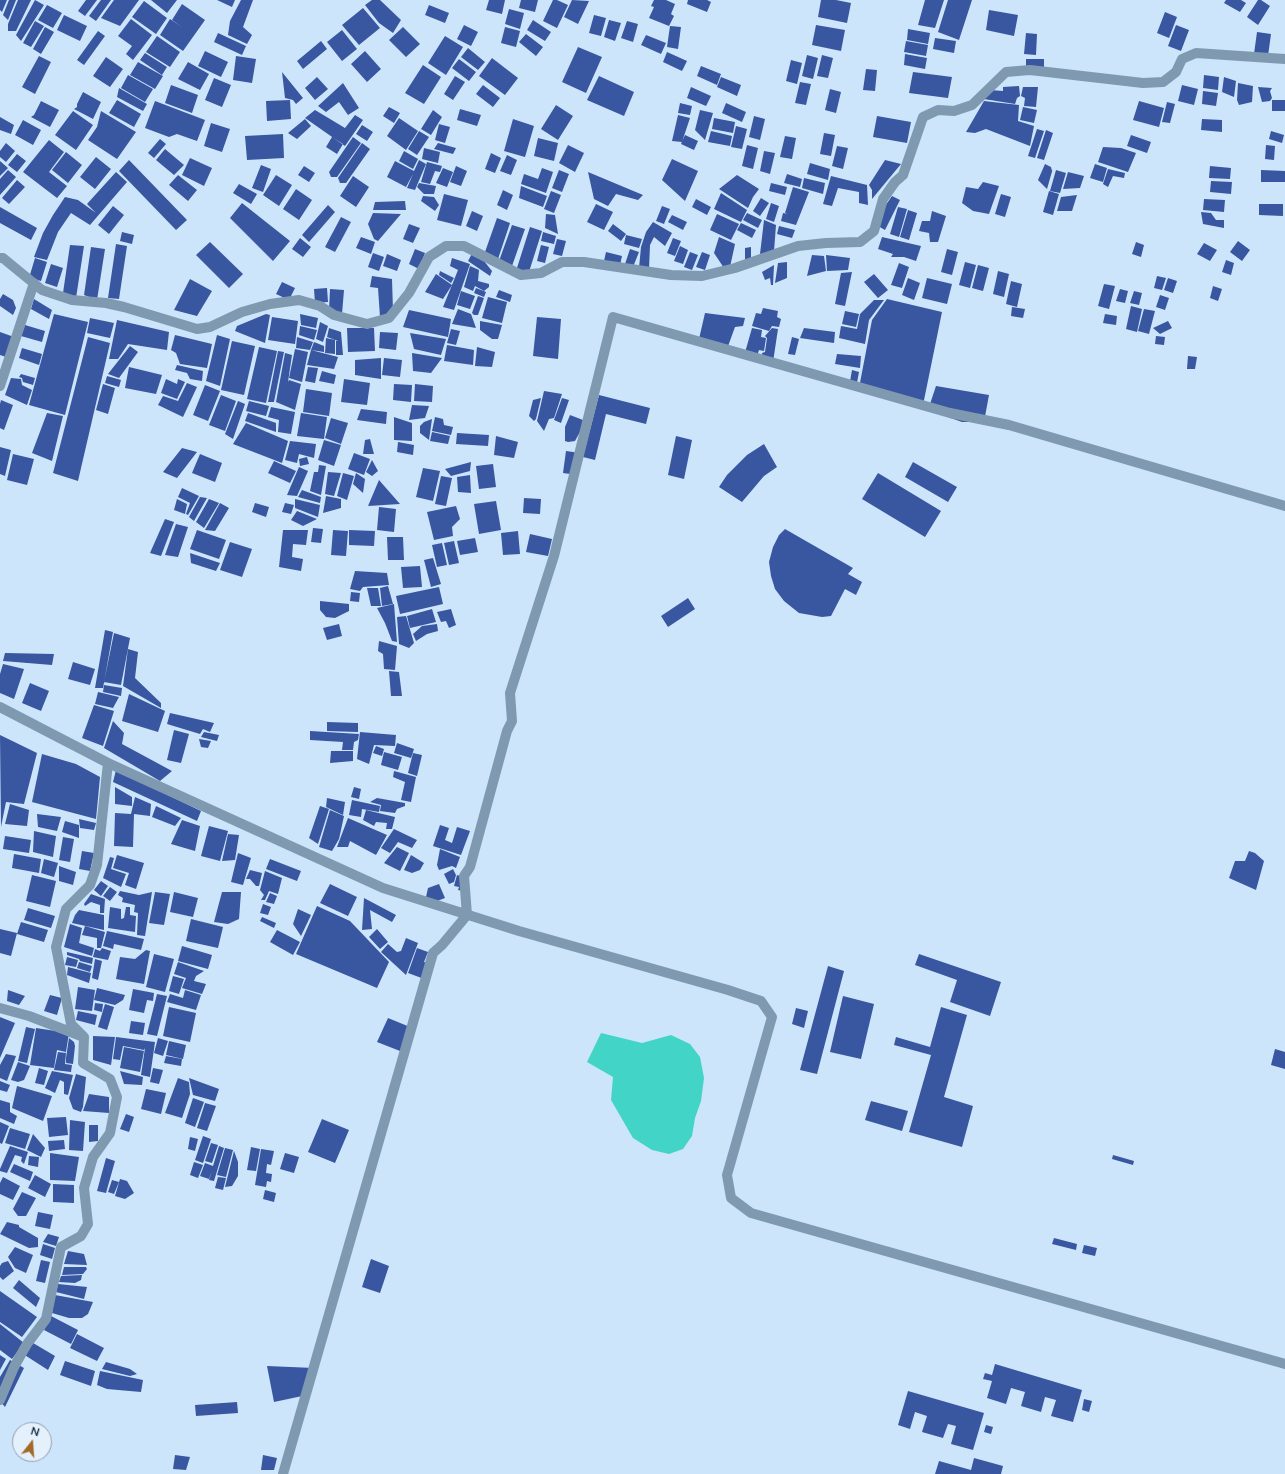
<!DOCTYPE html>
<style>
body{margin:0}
#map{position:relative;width:1285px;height:1474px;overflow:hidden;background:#cce5fb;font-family:Lato,sans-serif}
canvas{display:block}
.north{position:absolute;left:12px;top:1422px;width:40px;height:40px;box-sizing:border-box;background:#e4f0fc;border:1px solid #8fa0b0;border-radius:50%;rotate:17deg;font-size:11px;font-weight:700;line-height:16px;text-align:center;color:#0f293e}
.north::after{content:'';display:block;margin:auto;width:14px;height:18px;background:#a36928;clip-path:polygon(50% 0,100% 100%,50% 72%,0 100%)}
</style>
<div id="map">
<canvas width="1285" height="1474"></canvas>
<div class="north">N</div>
</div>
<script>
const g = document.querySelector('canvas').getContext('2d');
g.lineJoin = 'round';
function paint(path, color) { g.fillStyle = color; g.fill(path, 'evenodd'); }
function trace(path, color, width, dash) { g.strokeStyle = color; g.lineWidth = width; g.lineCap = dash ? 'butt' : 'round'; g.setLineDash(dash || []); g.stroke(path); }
paint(new Path2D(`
 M601,1033L642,1043L671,1035L690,1044L700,1057L704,1078L701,1101L695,1118L692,1136L683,1149L669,1154L652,1150L633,1138L611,1100L613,1077L587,1062Z`), '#42d4c6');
paint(new Path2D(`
 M0,0H7L2,12L0,10Z
 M9,0H16L8,20L3,15Z
 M18,0H31L16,31H8V24Z
 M35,0L44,5L21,41L16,35Z
 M86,0H97L85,16L78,11Z
 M101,0H111L96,21L89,16Z
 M114,0H139L120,26L101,18Z
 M151,0H177L167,13Z
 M217,0H235L232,7Z
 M241,0H253L243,27L252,35L247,44L228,35L230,21Z
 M372,0H380L401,20L393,33L379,23L365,5Z
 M489,0H505L502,14L486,10Z
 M521,0H538L535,12L519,8Z
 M553,0H557L568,5L557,28L543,21Z
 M572,0L589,1L578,24L564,17Z
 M654,0H666L675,4L671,14L674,16L669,26L649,18L654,7L651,6Z
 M688,0H707L711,2L707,12L687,4Z
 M821,0H836L851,3L847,23L818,17Z
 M925,0H944L935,28L918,25Z
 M948,0H972L959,40L938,32Z
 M1226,0H1241L1246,3L1240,12L1224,3Z
 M1258,0H1261L1270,6L1258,25L1247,17Z
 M144,1L167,18L156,34L132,17Z
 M182,4L205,20L183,51L160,35L170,19L183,28L172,20Z
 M47,5L62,13L53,28L38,20Z
 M429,5L449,13L445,23L425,15Z
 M363,8L380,28L359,45L342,25Z
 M509,9L524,13L520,29L505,24Z
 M989,10L1018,15L1014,36L986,30Z
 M1165,12L1177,17L1169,38L1157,33Z
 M64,15L87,26L80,41L57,30Z
 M594,15L606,18L601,36L589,33Z
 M131,19L152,35L133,60L126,54L132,46L118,36Z
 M533,20L551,32L545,41L527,30Z
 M609,20L621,23L615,41L604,37Z
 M35,21L44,26L31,47L23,43Z
 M627,21L638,24L633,42L621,38Z
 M464,25L478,32L471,46L457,39Z
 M816,25L845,30L841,51L812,45Z
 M1176,25L1189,30L1181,51L1168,46Z
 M670,26L681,27L678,49L667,47Z
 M45,27L54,32L41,54L33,49Z
 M403,27L420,44L406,57L389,40Z
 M505,27L520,31L516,47L501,43Z
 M908,29L930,33L928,44L907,40Z
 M342,30L357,49L342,61L327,42Z
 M98,31L105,36L84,65L77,60Z
 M1257,32L1271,34L1268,56L1254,54Z
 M218,33L246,46L242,55L214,42Z
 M1026,33L1037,34L1036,55L1024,54Z
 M526,34L543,47L536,56L519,42Z
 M646,35L666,43L661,54L641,45Z
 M157,36L180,52L170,67L146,52Z
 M445,36L463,47L446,75L428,63Z
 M935,38L956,41L954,53L933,49Z
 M321,41L327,49L303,69L297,61Z
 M906,41L928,45L926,56L904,52Z
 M578,47L602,57L586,93L562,82Z
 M468,48L485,62L478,70L461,57Z
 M205,51L228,62L221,77L198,66Z
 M365,51L381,69L367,82L351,64Z
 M667,52L687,61L682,71L663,62Z
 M145,53L167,67L162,75L140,60Z
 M905,54L927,58L925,69L904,65Z
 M807,55L818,58L813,79L802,76Z
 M822,55L833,58L828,78L817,76Z
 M39,56L51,62L35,94L22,87Z
 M236,56L256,59L252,83L233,80Z
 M106,57L123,69L110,87L93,76Z
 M492,58L518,78L505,95L479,76Z
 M459,59L476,72L469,81L452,68Z
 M1026,59H1044V69H1026Z
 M791,60L802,63L797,84L786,81Z
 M138,62L163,76L155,89L130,75Z
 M188,62L209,74L200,90L178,79Z
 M423,65L441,77L424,104L405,93Z
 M701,66L721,74L717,85L697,76Z
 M866,69L877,70L875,91L863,90Z
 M282,72L303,98L296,104L293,100L285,98Z
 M913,72L952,77L948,98L909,93Z
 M128,75L153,89L145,102L121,88Z
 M1204,75L1219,77L1218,90L1203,88Z
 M455,76L465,82L453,100L444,94Z
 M599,76L634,92L624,116L587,100Z
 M317,77L328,89L315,100L305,88Z
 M721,77L741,85L737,96L717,87Z
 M1224,77L1236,81L1234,97L1222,92Z
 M214,78L231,85L222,107L205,100Z
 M800,82L811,84L806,105L795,103Z
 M343,83L359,108L348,115L339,102L326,112L318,106Z
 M1238,83L1253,86L1252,102L1239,105L1237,100Z
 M171,85L198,95L192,113L165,103Z
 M483,85L500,98L493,107L476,94Z
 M1182,85L1198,89L1194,105L1178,101Z
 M1019,86L1020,96L1017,98L1015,104L984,99L990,90L1003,91V87Z
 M691,87L711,96L706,106L687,98Z
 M1023,87H1038L1036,107L1024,106L1025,98L1021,96Z
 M1258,87L1272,88L1270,91L1272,98L1270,101L1262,102Z
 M119,88L147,104L143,111L117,97Z
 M830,89L841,92L836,113L825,110Z
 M1203,91L1218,93L1216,106L1202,104Z
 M83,92L101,102L93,119L74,109L77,107V104Z
 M117,100L141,114L134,127L109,113Z
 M290,100L291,119L267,121L266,101Z
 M1272,100H1285V111H1272Z
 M41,101L59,110L50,127L31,117L34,115Z
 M155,101L205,120L197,141L177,134L169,137L145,128Z
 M984,101L1019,105L1018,121L1034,126L1030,146L986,129L975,133L966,132Z
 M1139,101L1164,108L1159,127L1133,120Z
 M1167,102L1175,104L1170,123L1162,122Z
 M680,103L692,106L690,115L678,113Z
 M726,103L746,112L742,122L722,113Z
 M556,105L573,116L558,140L541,129Z
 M389,107L400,113L394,123L383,116Z
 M1023,107L1037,110L1034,123L1020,120Z
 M460,109L481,115L477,126L457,120Z
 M315,110L345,128L355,115L363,120L345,146L305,118Z
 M433,110L442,117L431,135L421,129Z
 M700,110L713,113L705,140L695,130Z
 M73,111L93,125L76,150L55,135Z
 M101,111L136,132L117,159L88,140L97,127Z
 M678,115L690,118L682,142L672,141Z
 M754,116L765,119L760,140L749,137Z
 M877,116L911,122L907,143L873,137Z
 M0,117L14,125L11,134L0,130Z
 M399,118L418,131L406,150L387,136Z
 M714,118L735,122L733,133L712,129Z
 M305,119L311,126L297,139L288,133Z
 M513,119L534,126L525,157L504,151Z
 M1202,119L1222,120V132L1201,130Z
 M23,120L41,130L33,145L15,135Z
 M211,123L230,129L222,152L204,146Z
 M439,124L450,127L445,143L435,140Z
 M362,125L373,132L367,141L356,134Z
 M736,126L747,129L742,149L731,147Z
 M1037,129L1044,131L1035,158L1028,156Z
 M1046,130L1053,133L1044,160L1037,158Z
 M419,131L429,137L417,155L408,149Z
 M711,131L732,136L730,146L708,142Z
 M1271,131L1284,135L1282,143L1269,139Z
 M824,133L835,135L831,156L820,154Z
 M283,134L284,158L247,160L245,136Z
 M685,135L698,141L694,150L681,144Z
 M1131,135L1151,142L1147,153L1127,146Z
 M785,136L796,138L792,159L780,157Z
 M332,137L343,144L337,154L326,147Z
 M353,137L361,143L337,177H331L329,172Z
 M538,138L558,143L554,161L534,156Z
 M160,139L166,144L154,158L148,153Z
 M49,140L64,152L49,172L67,186L57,198L23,172Z
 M6,143L15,151L6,162L0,157V151Z
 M362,143L370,149L346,183H340L338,178Z
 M438,143L456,148L453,154L434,149Z
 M568,145L584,153L575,172L559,163Z
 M747,145L758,148L753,169L742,166Z
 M1266,145L1275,146L1274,160L1265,159Z
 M837,146L848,148L843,169L832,166Z
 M1103,147L1121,148L1136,153L1128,172L1098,162Z
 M424,148L440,152L438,163L422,159Z
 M165,149L184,165L174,175L156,160Z
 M404,151L418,159L413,169L399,161Z
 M764,151L775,153L770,174L760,171Z
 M66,152L82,165L68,183L52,170Z
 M491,153L501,158L495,173L485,169Z
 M17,154L26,161L17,172L8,165Z
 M507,155L517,160L511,175L500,171Z
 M96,157L111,169L95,189L80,177Z
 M190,158L212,168L204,186L182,175Z
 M672,159L698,171L685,201L662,180Z
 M129,160L187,220L176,230L119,171Z
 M419,160L426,164L415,190L407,188L413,174L406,187L387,177L395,161L414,171Z
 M885,160L901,164L872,199V190L869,185Z
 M0,161L8,168L0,176Z
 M427,162L442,166L440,172L435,171L430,184L421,182Z
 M810,163L830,169L828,180L807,174Z
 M1045,164L1051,167L1052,171L1053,168L1047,189L1038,180Z
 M1095,164L1107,168L1103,182L1090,178Z
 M261,165L271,169L263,192L252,188Z
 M304,166L315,173L309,182L298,175Z
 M456,166L467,171L461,186L450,182Z
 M1210,166L1231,168L1230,179L1209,178Z
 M443,168L453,172L447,187L436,183Z
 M542,168L553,172L546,193L521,184L524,174L538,179Z
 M1108,169L1125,173L1124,178L1113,176L1108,187L1103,184Z
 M8,170L16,177L0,195V179Z
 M559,170L569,174L562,192L552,188Z
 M1056,170L1066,173L1060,193L1050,191Z
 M1261,170L1285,171V182H1261Z
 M116,172L127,182L90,225L71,213L58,232L47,260L34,257L43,233L53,215L65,197L78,200L96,213L87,204Z
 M588,172L643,195L638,200L616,194L608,206L594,199Z
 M1068,172L1084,176L1080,188L1063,189Z
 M787,174L802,179L800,187L784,183Z
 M178,175L197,190L188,201L169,185Z
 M276,175L292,185L279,206L263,195Z
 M737,175L759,189L753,197L748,208L719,189Z
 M353,176L369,187L356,207L340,196Z
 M831,176L867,185L868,205L859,203V192L838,188L832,206L823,204Z
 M804,178L825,183L823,194L802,188Z
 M17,180L25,187L9,204L2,198Z
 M1211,181L1232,182L1231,194L1210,192Z
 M983,182L999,186L989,214L973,211L962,203L966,187L978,189Z
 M419,183L436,186L434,194H424L417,187Z
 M771,183L787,187L785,195L769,191Z
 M239,184L257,194L251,204L233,193Z
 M521,186L547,196L543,207L519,198Z
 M793,187L809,192L796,225L781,221L783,213L788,214L785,213Z
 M296,189L312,200L299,220L283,209Z
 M503,190L513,195L507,210L497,205Z
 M551,191L561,195L554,213L544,209Z
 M1049,191L1059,194L1053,215L1043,212Z
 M721,193L747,210L741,222L714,209Z
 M444,194L468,200L461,226L437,220Z
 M1001,194L1011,197L1005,217L995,214Z
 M1077,195L1072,211H1057L1061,197Z
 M423,196L434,197L439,205L435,211L421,201Z
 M892,196L900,200L885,230L878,226L883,209Z
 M761,198L769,203L760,216L753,211Z
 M696,199L711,207L707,215L692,207Z
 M1204,199L1225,200L1224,212L1203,210Z
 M405,201L406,210H373L375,202Z
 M242,203L290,241L273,261L230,218Z
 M771,203L779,206L774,222L766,219Z
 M596,204L613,212L604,230L587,222Z
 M1259,204H1283V216L1259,215Z
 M328,205L335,212L309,242L302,235Z
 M113,206L124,215L109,234L98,225Z
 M662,206L670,209L664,224L656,221Z
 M0,207L37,228L31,240L0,223Z
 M898,207L907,209L899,237L890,234Z
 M908,210L917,213L909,240L900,237Z
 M472,211L483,216L477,231L466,226Z
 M932,211L946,216L938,242H930L929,233L919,231L922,221H930Z
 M1201,212L1211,213L1216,220H1224V228L1203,224Z
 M373,213L401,214L378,241L374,239L368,224Z
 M747,213L762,220L758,228L743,220Z
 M546,214L555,215L558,234L545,228Z
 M717,214L739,224L731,240L710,230Z
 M672,215L687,222L683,230L668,222Z
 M341,217L351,222L335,252L325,247Z
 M497,218L510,223L498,259L484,261L492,271L490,276L468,261L475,248L485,252Z
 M764,220L776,225L774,251L760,254Z
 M653,222L672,233L665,246L654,237L650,245L649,269L639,268L641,247L646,232Z
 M741,223L756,230L752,238L737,230Z
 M409,224L420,228L413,243L403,239Z
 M613,224L626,234L621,241L608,231Z
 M512,225L525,229L512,266L499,261Z
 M779,226L795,230L792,238L777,234Z
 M530,227L542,231L528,275L516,271Z
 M122,232L134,235L132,244L120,241Z
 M543,232L556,236L554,244L541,241Z
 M626,235L642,239L639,248L624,244Z
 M361,237L375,242L371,254L356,248Z
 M719,237L735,244L730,267L724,268L714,253Z
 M882,237L921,246L916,261L904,257H891L893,254L878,249Z
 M300,238L311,247L303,257L292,249Z
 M673,238L681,241L675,256L667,253Z
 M557,239L566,241L562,256L553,254Z
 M1238,241L1250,250L1242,261L1230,252Z
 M210,242L243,274L229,288L196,255Z
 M1136,242L1144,245L1141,257L1132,254Z
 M1204,243L1217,250L1210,261L1197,254Z
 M116,244L127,246L119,299L108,298Z
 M70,245L84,246L76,298L63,293Z
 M541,245L549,247L545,263L537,261Z
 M680,246L688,250L683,264L674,261Z
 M91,247L105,249L97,300L84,295Z
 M751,247V260H745V248Z
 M415,249L425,253L419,269L409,264Z
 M630,249L639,252L633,267L625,264Z
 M947,249L958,252L952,275L941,272Z
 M606,252L622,256L620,265L604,261Z
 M690,252L698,255L692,270L684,267Z
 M702,252L710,255L705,270L696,267Z
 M373,253L384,257L379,271L368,267Z
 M387,254L401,260L397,271L383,266Z
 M812,255L824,256L826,271L807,276Z
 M826,255L850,258L848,270L827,271Z
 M35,258L47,262L41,281L29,278Z
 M452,258L470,264L454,310L443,307L452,285L443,299L425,292L436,274L452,285L458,270L450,266Z
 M1226,260L1234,263L1231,275L1222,272Z
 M787,262V278L775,283L778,263Z
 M965,262L976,265L970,288L959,285Z
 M899,263L909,267L902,288L891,285Z
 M51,264L63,268L57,287L45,283Z
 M774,265L773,285H771L770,278L765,280L762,272Z
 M978,265L989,268L983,291L972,288Z
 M470,266L479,270L478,281L489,284V287L484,291L475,286L473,291L464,287Z
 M440,271L454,278L451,283L439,275Z
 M998,271L1009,274L1004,297L993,294Z
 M852,272L845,306L835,304L841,273Z
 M874,274L888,290L878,298L864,282Z
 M372,276L392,279L393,311L380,317L378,288L370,287Z
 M1157,276L1166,278L1162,290L1154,288Z
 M908,278L920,283L914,300L902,295Z
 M927,278L952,284L947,304L922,298Z
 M1168,278L1177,281L1173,293L1164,290Z
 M190,279L212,291L197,316L174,310Z
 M1011,281L1022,284L1017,307L1006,304Z
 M282,282L295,288L289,300L276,294Z
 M1104,284L1115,286L1109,309L1098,306Z
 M1213,286L1222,289L1218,301L1210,298Z
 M327,288L328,302L315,303L314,289Z
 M476,288L486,292L484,297L474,293Z
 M330,289L344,290L342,314L329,310Z
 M1120,289L1128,291L1125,303L1116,301Z
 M499,290L512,295L510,302L496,297Z
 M461,291L475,296L470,309L457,305Z
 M1134,291L1142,293L1139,305L1130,303Z
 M3,294L13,300L16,308L13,315L0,306V299Z
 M1160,295L1169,298L1165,310L1156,307Z
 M478,296L484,298L478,315H474L472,313Z
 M488,297L507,302L502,323L482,318Z
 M34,299L52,310L49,319L31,309Z
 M887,299L942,312L923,405L859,388L872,320Z
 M874,300H884L869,320L865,344L839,338L841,326L857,329L860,314Z
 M1131,306L1142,309L1137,332L1126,329Z
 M1012,307L1025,309L1023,318L1011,316Z
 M763,308L778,311L777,317L781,319L779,327L772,326L769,331L752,326L756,313L761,314Z
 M458,309L471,314L476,328L452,324Z
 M1144,309L1155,311L1149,334L1138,331Z
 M409,310L451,319L448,337L403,327Z
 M845,311L859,314L856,327L842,324Z
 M705,313L745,318L743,326L735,327L727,349L699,339Z
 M54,314L88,322L65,415L29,405Z
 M266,314L270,315L265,343L235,331L237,326Z
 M300,314L318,318L316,328L301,325Z
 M1105,314L1117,316L1116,325L1103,323Z
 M272,317L298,321L295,344L268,340Z
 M537,317L561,319L558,359L533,356Z
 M90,318L114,323L110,338L87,333Z
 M117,320L169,332L167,350L128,344L118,359H109Z
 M480,321L502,325L498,339H492L480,330Z
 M1168,321L1172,328L1160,334L1153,328Z
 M320,322L328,326L323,342L316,339Z
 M25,325L45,331L42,342L21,336Z
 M300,326L317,330L314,340L299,335Z
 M329,328L341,332L343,355H336V341H338L327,337Z
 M347,328H374L375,351L348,352Z
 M752,328L762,330L761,337L766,338L764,351L759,350L756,359L744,356Z
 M772,328L778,329L773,362L763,360L762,353L765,352L767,338L765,336Z
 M804,328L835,332L834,343L800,338Z
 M451,329L460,331L456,345L447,343Z
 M0,332L14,337L6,357L0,355Z
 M380,332L398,333L396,350L379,348Z
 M410,333L446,339L441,355L414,349Z
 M175,335L212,344L207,368L180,364L176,353L171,350Z
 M217,335L230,339L220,386L206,381Z
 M1156,336L1165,337L1164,345L1155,344Z
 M88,337L110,343L78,481L53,473Z
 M297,337L313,342L310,350L296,348Z
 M792,337L799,339L795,355L788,354Z
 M326,338L335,340V354L325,353Z
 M232,341L255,346L244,395L221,390Z
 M314,342L324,346V352L311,350Z
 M447,345L474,350L473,365L444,361Z
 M130,346L138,352L119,378L108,374Z
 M259,347L277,351L266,403L247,399Z
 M477,347L495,352L492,367L475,366Z
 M22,348L42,354L39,365L19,358Z
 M295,349L308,352L302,382L289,378Z
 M311,350L338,357L334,369L307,365Z
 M278,351L284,352L274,402H268Z
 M285,353L292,355L288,382L289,380L301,384L295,410L276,402Z
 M412,353L442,358L431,373L413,371Z
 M837,354L861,356L860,368L835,364Z
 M1188,356L1197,357L1195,369H1187Z
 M381,358V379L355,375V360Z
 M384,358L402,360L400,377L382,375Z
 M177,365L203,371L202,381L190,379L187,373L175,370Z
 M129,367L162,375L156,394L125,388Z
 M308,367L318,368L315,383L305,381Z
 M852,370L859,372L856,388L849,387Z
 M322,371L336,375L334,384L319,381Z
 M21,374L35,378L33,385L23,382L22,378L19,377Z
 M107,376L121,380L119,387L105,383Z
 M11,378L21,379L22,385L32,390L27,405L5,395Z
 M166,379L177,384L178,379L185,382L177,399L161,393Z
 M344,379L370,383L367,405L341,402Z
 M187,383L197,387L183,417L158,405L163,396L178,401Z
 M103,384L115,388L108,414L96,410Z
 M394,384L412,385L411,402L393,400Z
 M415,384L433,386L432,402L414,401Z
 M205,385L220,391L208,421L193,415Z
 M936,386L989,395L984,422H962L928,410Z
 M306,389L332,393L329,416L303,412Z
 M544,391L562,394L554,418L549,419L544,431L537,421Z
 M221,395L236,401L225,431L209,425Z
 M599,395L650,408L646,424L606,414L595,460L583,457Z
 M541,398L536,419L534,421L529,416L533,400Z
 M562,398L569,400L561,423L554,420Z
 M1,400L13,405L4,430L0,428V404Z
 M238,401L245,404L233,439L225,434Z
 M249,401L269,406L266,416L246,411Z
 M412,405L429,406L425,418L409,420Z
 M271,407L295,412L291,434L278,432L279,420L268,417Z
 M361,409L387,412L386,424L357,420Z
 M47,413L63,416L52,461L32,453Z
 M248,413L276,423V432L245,421Z
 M301,413L327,417L324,439L297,436Z
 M570,415L583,420L581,430L575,441L568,442L565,441V427Z
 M394,417L412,423V441L394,440Z
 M435,417L443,419L444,425L453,427L451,435L432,431Z
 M331,418L348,423L341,444L325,438Z
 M432,419L429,440L420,433V426L424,422Z
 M246,423L288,441L282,463L233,444Z
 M432,432L450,436L448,444L430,441Z
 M457,433L489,435L488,446L456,444Z
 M496,436L518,442L514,458L494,455Z
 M676,436L692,440L684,479L668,475Z
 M370,439L374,454H363L365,440Z
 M324,440L341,445L334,466L318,460Z
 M290,441L316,444L314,458L299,454L297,463L285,460Z
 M398,442L414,445L413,455L397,452Z
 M764,444L777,467L764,476L742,502L719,487L727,475L747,455Z
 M0,447L11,450L5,476L0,474Z
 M182,448L197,452L177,478L163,472Z
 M566,451L580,453L577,475L563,473Z
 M354,453L370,459L364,475L348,469Z
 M13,454L34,459L27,485L7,480Z
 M200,454L222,463L215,482L192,473Z
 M307,457L309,464L300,466L299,459Z
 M372,460L378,471L372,476L366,472Z
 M274,461L296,471L290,483L268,473Z
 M471,462L470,471L451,476L445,469Z
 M913,462L957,487L948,502L905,477Z
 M493,464L496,487L479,489L476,466Z
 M319,465L326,466L321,495L310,491L314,472H318Z
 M299,467L308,471L297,496L287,495Z
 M423,468L440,471L433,501L416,497Z
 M328,472L341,473L334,496L325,494Z
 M343,473L354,476L347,500L337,496Z
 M356,473L365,479L363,493L353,484Z
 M878,473L941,511L925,537L862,499Z
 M470,475L471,493L458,492L457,477Z
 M441,476L452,478L446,506L435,504Z
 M379,480L400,504L368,506Z
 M182,488L199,496L188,515L186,514L190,503L178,497Z
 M302,490L321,497L320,503L298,497Z
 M326,496L341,499V508L323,513Z
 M200,497L207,498L194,521L189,517Z
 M524,498L541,499L540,514L523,513Z
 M177,499L187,504L185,514L174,510Z
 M209,499L219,503L204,528L196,522Z
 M295,499L320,505L318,517L295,508Z
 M496,501L501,530L479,534L474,504Z
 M220,503L229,508L215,531L205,530Z
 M255,503L269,507L266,517L252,512Z
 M285,503L294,505L291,514L282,512Z
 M456,506L460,519L452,527L453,536L434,540L427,512Z
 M379,507L396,509L394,532L377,530Z
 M297,511L317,519L303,526L291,520Z
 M165,519L174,522L161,556L150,553Z
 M176,524L188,527L178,557L165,555Z
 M313,528L323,529L321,543L311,542Z
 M785,529L853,568L848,574L862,582L856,595L845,589L831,616L822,617L799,613L784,601L775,589L771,576L769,562L773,547L779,535Z
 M197,530L226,540L219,559L190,549Z
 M283,530H308L306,545L293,544L292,557L303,559L301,571L279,567Z
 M333,530L348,531L346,556L331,555Z
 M349,530L375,531L374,546L349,545Z
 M518,531L520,554L503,555L501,533Z
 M530,534L552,539L548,556L526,552Z
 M387,537H403L404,560H388Z
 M475,538L478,552L460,555L457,541Z
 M454,541L459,563L449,565L444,543Z
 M230,542L252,549L242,577L220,570Z
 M442,543L447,565L437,567L432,545Z
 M190,553L220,563L216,571L191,563Z
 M433,558L441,584L431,587L424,560Z
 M420,566L422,587L403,588L401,567Z
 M355,571L387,573L389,585L363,587L360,591L350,589Z
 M388,586L393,604L382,606L380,588Z
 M439,587L443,604L400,614L396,596Z
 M367,588H378L381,606H371Z
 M351,592L360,593L359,602L350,601Z
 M688,598L695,609L668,627L661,616Z
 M320,601L349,604V611L335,618L326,617L320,610Z
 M394,604L397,642L392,641L385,623L377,608Z
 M432,609L436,622L410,628L407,616Z
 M451,609L456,625L449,628L446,621L441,622L437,612Z
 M406,616L414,643L409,648L399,644L397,617Z
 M339,624L342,636L327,640L323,628Z
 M437,624L438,631L427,634L416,641L413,634L422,626Z
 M105,630L113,632L103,688H95Z
 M114,633L130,638L121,685L104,682Z
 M379,641L397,646L395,670L384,669L383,654L378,651Z
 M128,649L138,652L135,678L161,703V708L123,686Z
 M5,653L54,654L52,665L3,661Z
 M73,662L95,669L90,685L68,679Z
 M3,664L24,669L14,699L0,693V674Z
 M389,671L399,672L402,696H391Z
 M30,683L49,691L41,711L22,703Z
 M104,685L122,688L121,696L103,692Z
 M98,692L119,697L113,708L95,704Z
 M129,694L165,711L158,732L122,721Z
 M94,705L114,711L103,746L82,738Z
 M170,713L214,723L210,732L203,729L200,734L167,724Z
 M113,721L124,733L122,744L172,771L160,781L104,748Z
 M327,722L358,723V732L327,731Z
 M174,730L189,734L181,763L167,760Z
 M310,731L359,734L358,740L354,742L353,750H342L343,742L310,740Z
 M204,732L219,735L217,741L201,737Z
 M360,732L396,735L395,746L374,745L369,764L357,759Z
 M0,735L37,753L24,804L6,802L1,827Z
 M199,739L211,741L208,748L201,747Z
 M397,743L414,749L411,758L394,753Z
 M376,746L384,749L382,756L373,753Z
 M331,751H353V761L330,763Z
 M384,752L402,757L398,770L381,765Z
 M413,753L422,755L417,776L408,773Z
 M42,754L76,764L100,777L96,819L32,802Z
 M116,770L201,811L197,821L113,782Z
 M394,771L416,777L411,802L401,800L405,782L393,777Z
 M115,787L132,797V806L115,804Z
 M354,787L361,789L359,799L351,797Z
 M135,797L151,804L150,816L134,814L133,847L114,846L115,813L131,814Z
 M327,798L345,802L343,815L326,807Z
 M377,798L405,803V806L397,809L395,813L380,811L381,805L370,802Z
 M352,800L380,806L379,812L362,809L361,817L349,815Z
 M10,804L29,810L27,826L5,824Z
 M156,806L181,818L175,826L152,817Z
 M320,806L329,809L318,844L309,838Z
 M330,810L344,816L339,839L332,851L319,847Z
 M366,810L395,817L392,829H386L387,823L376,822L374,826L363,820Z
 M37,814L61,817L57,831L38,827Z
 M348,818L387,835L376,855L350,841L348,847H337Z
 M79,819L96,823L94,830L80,828Z
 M182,820L200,826L195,851L171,844Z
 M65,821L79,825V838L62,832Z
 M440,825L449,828L445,840L452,843L457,827L470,831L461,855L433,846Z
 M209,826L228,831L220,861L201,856Z
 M394,829L417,840L412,848L398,842L390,853L381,848Z
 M34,831L56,836L53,857L33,852Z
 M228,834L239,835L235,860L222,861Z
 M5,836L31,840L29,853L3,849Z
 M63,837L74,839L70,862L59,860Z
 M397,847L409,853L400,871L384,863Z
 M440,849L460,857L456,868L452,866L439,870L437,865Z
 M82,851L94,853L90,871L79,869Z
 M1249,851L1255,853L1264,861L1256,890L1229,878L1235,861H1245Z
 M238,853L251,858L243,885L231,882Z
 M14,854L41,859L39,873L12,868Z
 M117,855L144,863L136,889L125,885L129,873L113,868Z
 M411,855L424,863L420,870L412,873L404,870Z
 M110,857L114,858L111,869L126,874L121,887L103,878Z
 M44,859L58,863L54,877L41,873Z
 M270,859L301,871L297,881L266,869Z
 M59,866L76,872L73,885L59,881Z
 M453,869L456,875L454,882L449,884L444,874Z
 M250,870L262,873L259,886H256L250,879H246Z
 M265,871L282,878L278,894L269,891L265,900H261L264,895L260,890Z
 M32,875L56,881L50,907L26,901Z
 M457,875L467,878L463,891L458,890L459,887L454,886Z
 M101,881L108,886L101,896L94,890Z
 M330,884L357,897L348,916L320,903Z
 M439,884L445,898L424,906L428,888Z
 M110,887L117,892L110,901L103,896Z
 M120,891L139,895L152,892L145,936L137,935L138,913L134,912L135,905L122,902L123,898L118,895Z
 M155,892L170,894L164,925L149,923Z
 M174,892L198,898L193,917L170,912Z
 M222,892H241L239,919L228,924L214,922Z
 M270,893L277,896L274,904L266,902Z
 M91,894L105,899L104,913H100V905L91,902L85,906L84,904Z
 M364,898L396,915L392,922L370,910L372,929L362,930Z
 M263,904L271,907L268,915L260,913Z
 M317,906L350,921L389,962L377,988L296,954Z
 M110,907L121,909V919L124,918L126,907H130V915L136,916L135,932L108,928Z
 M28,908L55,916L51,928L24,920Z
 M298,909L311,915L301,936L293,924Z
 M79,910L104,915V930L72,923L75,915Z
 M262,917L276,923L274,928L260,921Z
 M191,919L223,927L218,948L186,941Z
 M21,922L48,930L44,942L17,934Z
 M70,924L82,928L79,943L94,948L92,956L64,947Z
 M85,926L105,932L101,948H97V938L82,935Z
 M0,929L17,933L11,956L0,953Z
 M377,929L388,942L380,949L369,937Z
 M277,930L300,942L293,955L270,942Z
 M107,931L144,939L141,950L114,944L113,949L103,946Z
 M406,938L418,943L406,975L381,952L388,944L397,952L401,951Z
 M182,946L212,955L208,969L178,961Z
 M102,948L111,951L108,960L93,957L95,949L100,951Z
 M417,948L428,952L424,962L432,965L427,980L408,973Z
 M146,950L150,951L144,984L116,979L120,957L135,959Z
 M67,952L93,958L92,964L80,961L79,959L67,955Z
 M154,954L174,959L165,992L146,987Z
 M919,954L1001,982L990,1016L950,1002L957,980L915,965Z
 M67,957L78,960L76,967L65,965Z
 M95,959L102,961L98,980L92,978Z
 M79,962L92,966L90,972L77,968Z
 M178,962L204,971L196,976L194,981L206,984L202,994L182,988L186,978L174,974Z
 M828,966L844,971L817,1074L800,1070Z
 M68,967L91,973L89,983L67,975Z
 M173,976L184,979L179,994L169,991Z
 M78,987L95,990L92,1011L75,1009Z
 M97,988L125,995L123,1000L115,1005L94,1000Z
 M133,989L154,993L153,1001L147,1000L144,1013L129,1010Z
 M8,990L25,996L19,1005L7,1001Z
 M185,990L201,995L196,1010L167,1002L170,994L183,998Z
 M157,994L167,996L157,1036L147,1034Z
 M50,995L62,998L57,1015L44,1011Z
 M843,996L874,1004L861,1059L830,1052Z
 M95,1003L103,1004L102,1012L94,1010Z
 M105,1004L114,1007L107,1030L98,1027Z
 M169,1007L196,1013L190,1042L163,1036Z
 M941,1007L967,1015L944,1097L973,1106L962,1147L909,1132L931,1055L894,1045L896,1037L930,1047Z
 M796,1008L808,1011L804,1028L792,1024Z
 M78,1011L97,1015L95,1025L76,1020Z
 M0,1017L15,1023L0,1058Z
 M388,1018L410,1027L400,1051L377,1042Z
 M131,1021L145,1023L143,1035L129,1033Z
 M26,1027L35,1029L27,1063L18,1061Z
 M36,1028L69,1033L66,1052L57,1050L54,1068L30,1065Z
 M93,1036L115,1037L111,1065L93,1060Z
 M116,1037L155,1042L150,1077L141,1075L145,1048L144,1050L123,1046L120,1060L113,1059Z
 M69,1038L74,1042L75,1046L73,1064L66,1063V1058Z
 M158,1038L168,1041L163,1056L154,1053Z
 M169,1041L186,1045L183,1059L166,1055Z
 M124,1047L144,1051L140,1072L120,1068Z
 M1275,1049L1285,1052V1069L1271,1065Z
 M58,1052L66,1053L65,1064L72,1065L71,1072L54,1070Z
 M6,1054L16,1056L7,1081L0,1078V1065Z
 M166,1056L182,1059L181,1066L164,1063Z
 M18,1062L30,1066L24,1080L18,1082L11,1080Z
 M39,1068L48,1071L44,1085L35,1083Z
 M153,1068L163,1070L159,1084L150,1082Z
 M52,1071L73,1075L68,1095L64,1094V1082L60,1080L55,1093L45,1088Z
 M120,1071L143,1077L142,1085L124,1084Z
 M76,1074L86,1077L83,1107L81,1112L73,1109L69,1098Z
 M178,1078L189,1082L190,1094L182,1118L165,1113Z
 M189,1078L219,1089L215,1101L193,1095Z
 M0,1081L10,1085L7,1092L0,1090Z
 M17,1086L52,1096L43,1121L12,1108Z
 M146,1089L166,1093L161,1114L141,1109Z
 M89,1094L109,1097V1113L83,1111Z
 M193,1098L204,1102L195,1127L185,1123Z
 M0,1100L10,1103V1112L17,1116L14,1124L0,1118Z
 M871,1101L908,1111L902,1131L865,1120Z
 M205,1103L216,1106L207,1131L197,1128Z
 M126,1114L134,1117L129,1132L120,1129Z
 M66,1117L68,1135L49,1137L47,1118Z
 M322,1119L349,1130L335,1163L308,1152Z
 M70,1120L85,1122L83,1151L69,1150Z
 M0,1122L9,1126L2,1144L0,1143Z
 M89,1125H98V1141L89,1142Z
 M10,1128L30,1134L25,1149L5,1143Z
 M33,1134L45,1148L41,1157L27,1150Z
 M203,1136L211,1139L203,1163L195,1160Z
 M190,1137L198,1139L195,1151L188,1149Z
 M64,1140L65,1149L49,1151L48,1141Z
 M211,1143L218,1145L212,1163L205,1161Z
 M10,1146L28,1152L24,1164L21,1161L22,1157L15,1155L7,1173L0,1171V1169Z
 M219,1146L224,1148L214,1181L209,1180L212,1171L209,1179L200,1176L205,1163L213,1166Z
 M251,1147L260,1149L256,1171L247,1170Z
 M225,1148L233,1150L226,1177L217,1175Z
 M261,1149L274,1151L271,1165L267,1164L266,1173L272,1174L271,1182L267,1181L266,1187L255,1185Z
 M234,1151L238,1162V1176L232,1186L225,1187Z
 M50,1153L79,1157L75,1181L50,1180Z
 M285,1153L299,1157L294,1173L280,1169Z
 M1113,1155L1134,1161L1133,1165L1112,1159Z
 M29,1156L39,1157L38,1167L28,1165Z
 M106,1158L115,1161L106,1193L97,1191Z
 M194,1162L203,1165L198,1178L190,1175Z
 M14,1164L33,1172L30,1181L10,1172Z
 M35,1175L51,1184L45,1197L28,1188Z
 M3,1177L20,1186L13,1200L0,1194V1183Z
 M218,1177L226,1178L223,1190L215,1188Z
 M120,1179L127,1181L134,1193L125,1199L115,1196Z
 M112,1180L119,1182L114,1194L108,1192Z
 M53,1184L74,1185V1203L53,1202Z
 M265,1190L276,1193L274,1202L263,1199Z
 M22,1192L36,1198L26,1216H18L13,1209Z
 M38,1212L53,1215L50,1229L35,1226Z
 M7,1222L19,1225V1227L38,1238V1247L29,1248L0,1234Z
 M48,1234L59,1237L56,1246L43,1242Z
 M1054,1238L1077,1244L1076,1250L1052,1244Z
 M43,1244L55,1248L52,1259L40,1255Z
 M1084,1245L1097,1248L1095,1256L1082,1253Z
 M15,1247L33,1255L26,1273L15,1268L8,1257Z
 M68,1251L84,1254L87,1265L64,1264Z
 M371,1259L389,1266L380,1293L362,1287Z
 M41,1260L50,1262L45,1283L36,1281Z
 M8,1261L14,1271L3,1280L0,1277V1266L2,1263Z
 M64,1267H86L87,1269L83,1274L62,1275Z
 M82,1275L81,1280L75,1283L59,1282L61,1276Z
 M19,1280L40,1298L36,1307L13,1288Z
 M58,1284L87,1287L84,1299L56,1292Z
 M0,1291L37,1317L22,1337L0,1322Z
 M55,1295L93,1302L88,1314L82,1318H69L52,1313Z
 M51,1316L78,1330L71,1344L44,1330Z
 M0,1324L24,1343L12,1359L0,1350Z
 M77,1334L104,1348L97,1361L70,1348Z
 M28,1340L55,1356L48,1370L20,1352Z
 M0,1355L6,1359L0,1370Z
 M10,1360L24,1368L5,1407L0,1401V1377Z
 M65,1361L95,1371L91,1386L60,1375Z
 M106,1362L130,1369L137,1374L130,1376L102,1369Z
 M995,1364L1082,1390L1073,1422L1051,1416L1056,1400L1045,1397L1041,1412L1021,1406L1025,1392L1011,1388L1006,1404L987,1398L992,1381L983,1379L985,1373L992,1375Z
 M267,1366L314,1368L307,1395L274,1402Z
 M100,1371L143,1380L141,1392L107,1389L97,1385Z
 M908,1391L984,1413L973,1450L951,1444L956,1426L948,1424L943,1438L922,1432L927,1416L915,1412L910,1429L898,1425Z
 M1084,1399L1092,1401L1089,1412L1082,1410Z
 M237,1402L238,1413L196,1416L195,1405Z
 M986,1425L993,1427L991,1434L984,1432Z
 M175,1455L190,1457L186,1470L173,1469Z
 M263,1455L277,1458L274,1470H261Z
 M974,1458L1003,1466L1001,1474H935L939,1461L971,1470Z`), '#3956a0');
trace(new Path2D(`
 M0,258H3L42,290L72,300L106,303L124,307L197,329L210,327L242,312L270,304L299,300L320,306L334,315L367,324L389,318L409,293L429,257L446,246H464L521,275L541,273L562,262H584L671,275L702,276L735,268L798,246L826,243L860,242L874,231L883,199L895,182L903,175L923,117L938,110L954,111L972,105L1006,72L1030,70L1143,83L1163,82L1176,72L1182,59L1196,53L1285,59
 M0,386L34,283
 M0,707L108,763L383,888L519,931L728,990L761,1001L772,1017L727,1175L731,1198L751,1213L1285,1364
 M0,1008L29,1016L81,1036
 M0,1400L14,1367L27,1344L46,1319L61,1247L81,1236L88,1224L84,1188L93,1157L110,1133L117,1097L110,1079L83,1063L84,1037L71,1024L56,947L66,909L90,885L97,865L108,763
 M283,1474L433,953L442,945L467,915L464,876L470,867L507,731L512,721L510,693L554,556L613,317L950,413L1009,425L1285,506`), '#7f99b0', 10);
</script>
